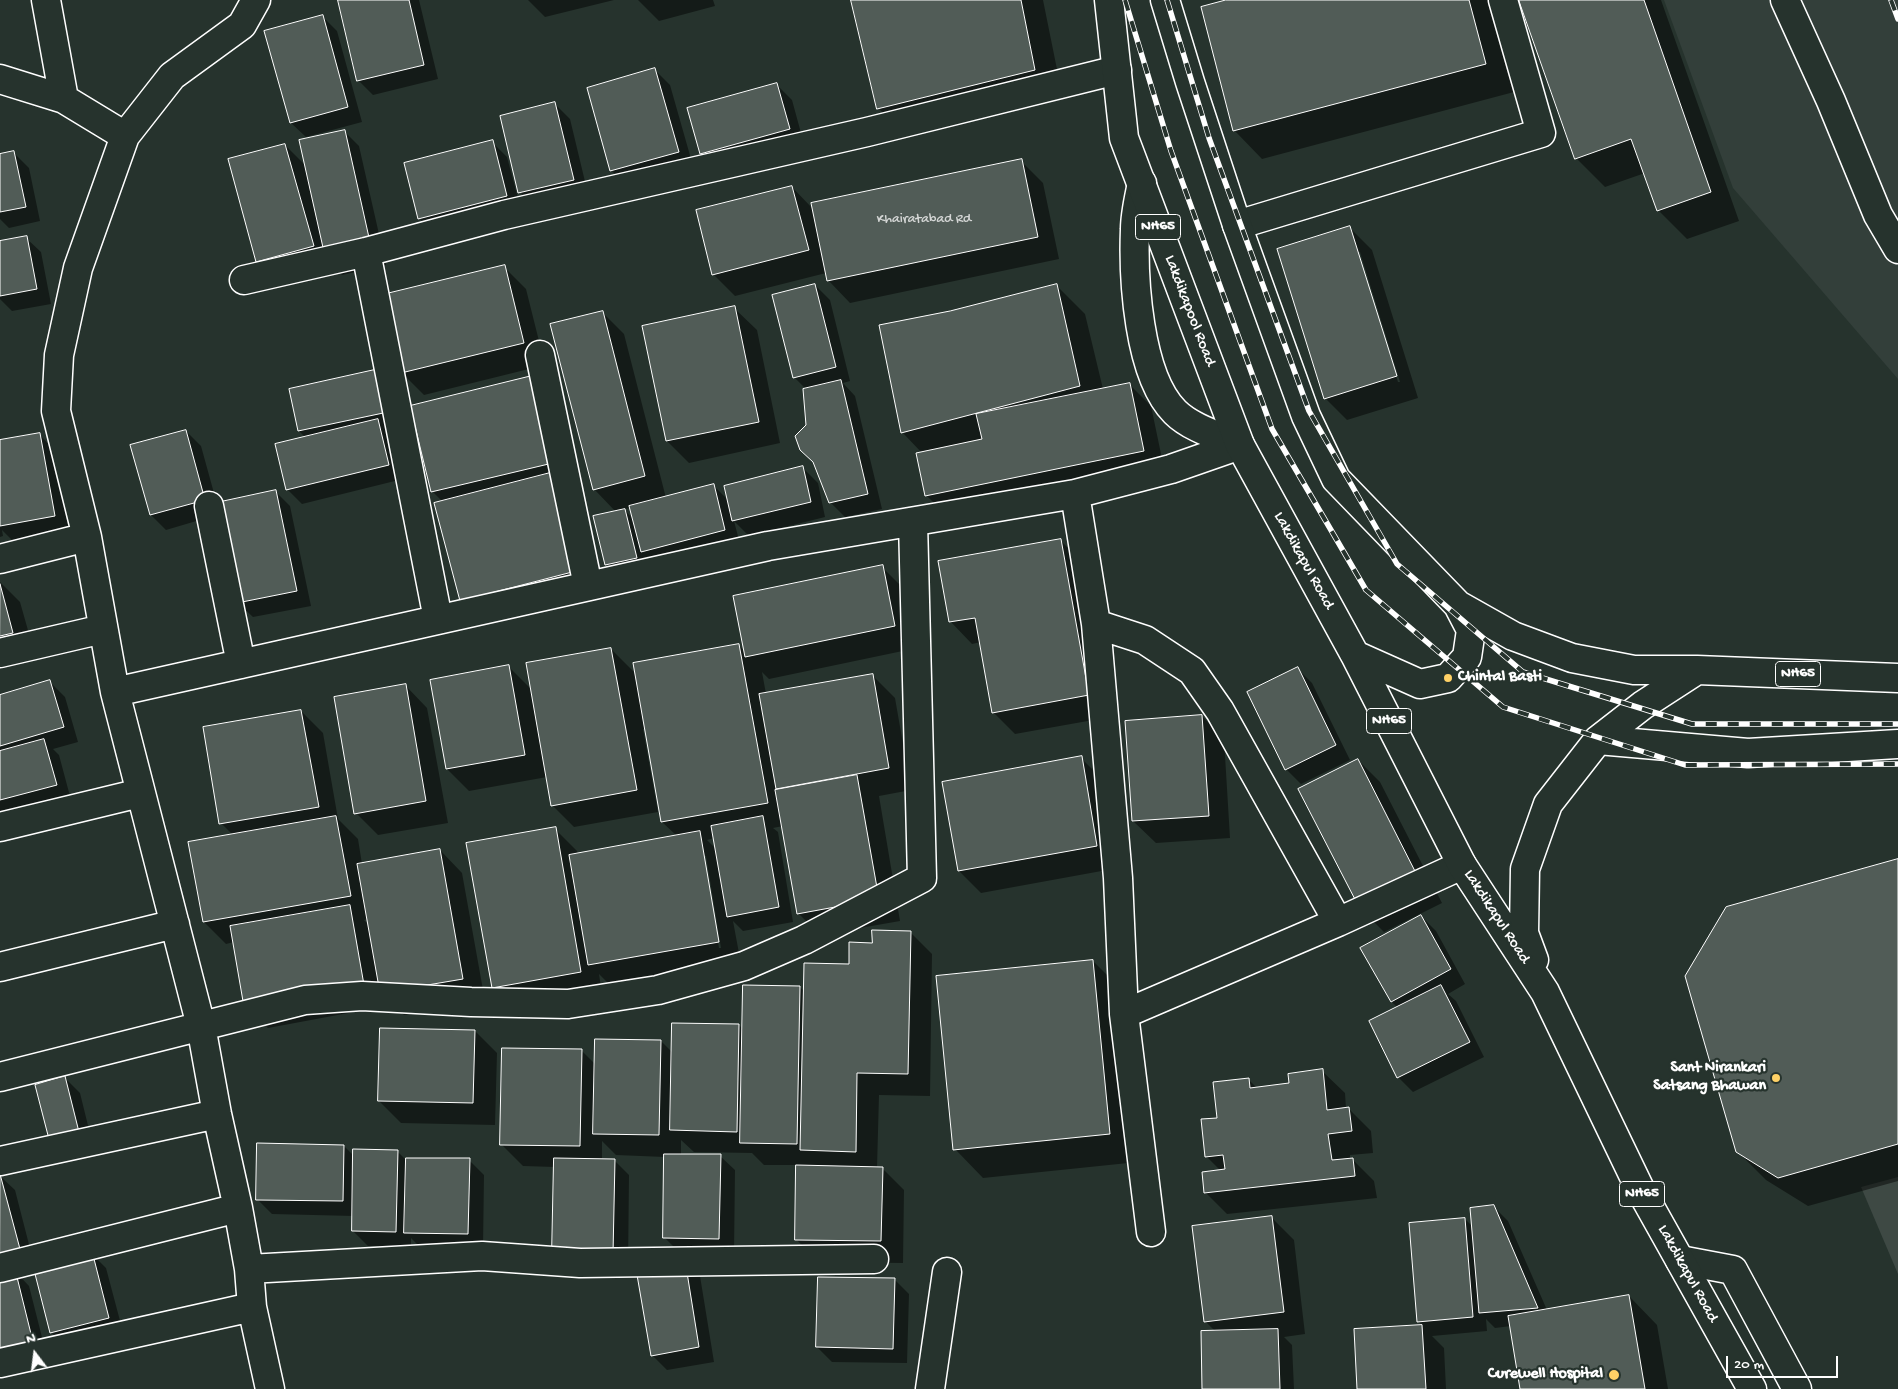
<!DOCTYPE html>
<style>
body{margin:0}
#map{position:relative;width:1898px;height:1389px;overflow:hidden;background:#26332d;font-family:"Gochi Hand",sans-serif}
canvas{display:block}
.north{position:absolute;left:10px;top:1329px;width:50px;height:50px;-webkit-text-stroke:4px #26332d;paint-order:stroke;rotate:345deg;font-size:14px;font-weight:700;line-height:20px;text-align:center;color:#fff}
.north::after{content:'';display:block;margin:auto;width:18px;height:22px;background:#fff;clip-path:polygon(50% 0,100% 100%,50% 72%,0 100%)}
.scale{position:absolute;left:1726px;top:1356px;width:112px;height:22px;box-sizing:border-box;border:2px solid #fff;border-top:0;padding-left:6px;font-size:15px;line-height:18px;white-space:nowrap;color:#fff;-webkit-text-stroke:4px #26332d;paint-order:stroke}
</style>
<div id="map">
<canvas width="1898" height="1389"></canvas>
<div class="north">N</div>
<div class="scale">20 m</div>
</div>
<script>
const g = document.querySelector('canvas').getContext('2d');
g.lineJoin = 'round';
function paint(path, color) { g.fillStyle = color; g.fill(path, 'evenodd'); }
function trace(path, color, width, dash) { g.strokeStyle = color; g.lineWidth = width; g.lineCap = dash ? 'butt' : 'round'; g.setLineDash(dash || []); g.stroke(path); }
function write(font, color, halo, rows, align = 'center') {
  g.font = font + ' "Gochi Hand",sans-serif'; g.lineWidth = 4.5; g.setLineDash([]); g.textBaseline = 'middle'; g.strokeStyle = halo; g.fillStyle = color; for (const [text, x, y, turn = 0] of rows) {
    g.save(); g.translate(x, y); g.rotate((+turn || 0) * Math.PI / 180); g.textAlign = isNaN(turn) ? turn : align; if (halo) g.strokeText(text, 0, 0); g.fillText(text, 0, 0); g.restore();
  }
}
paint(new Path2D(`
 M1664,0H1898V379L1733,188Z`), '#333f3a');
paint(new Path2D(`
 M1898,1177V1274L1861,1187Z`), '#3e4944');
paint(new Path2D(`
 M339,0H419L438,79L373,95L358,80Z
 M528,0H614L545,17Z
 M638,0H713L715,6L659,21Z
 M852,0H1043L1063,99L907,137L878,108Z
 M1231,0H1489L1514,92L1262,159L1234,130Z
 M1520,0H1661L1739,221L1687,239L1658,210L1645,173L1605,187L1576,158Z
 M322,16L337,31L362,122L306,137L291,123Z
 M655,70L670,85L693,166L626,185L611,170Z
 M777,85L792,100L804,144L716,168L701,154Z
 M555,104L570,119L588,194L534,207L520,192Z
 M344,131L359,146L386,265L342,275L335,268L279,283L257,261L285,145L306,166Z
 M492,142L507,157L521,210L434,233L419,218Z
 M14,153L29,168L40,221L9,228L0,219V156Z
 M1021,161L1043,183L1059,259L850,303L828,280L826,273L735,296L713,274L792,187L813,209Z
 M1350,228L1372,250L1418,398L1347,420L1325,398ZM1357,252H1360L1400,382H1398Z
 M26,238L41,252L51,304L12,311L0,299V242Z
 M504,267L526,289L545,365L424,395L402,373Z
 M815,285L830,300L850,381L843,383L855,396L882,509L845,517L830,502L807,425L806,389L794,377Z
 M1057,286L1085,314L1103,389L1129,384L1151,406L1165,473L948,517L926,495L922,453L902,432L950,312Z
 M734,308L757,330L780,443L689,463L667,441Z
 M602,312L624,334L666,498L714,486L729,501L803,468L818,483L825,517L749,536L734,521L740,544L657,566L647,556L651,573L621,579L606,564L616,512L594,489ZM631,508L633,519L624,509Z
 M379,371L402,426L386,430L392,436L403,479L302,504L287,489L306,438L299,431Z
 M535,377L601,592L461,601L443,502L432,491Z
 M186,431L201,446L217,504L275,491L290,506L311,606L253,617L238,603L220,514L166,530L151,515Z
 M40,435L54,450L69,531L13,541L2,530L3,536L0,537V442Z
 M1061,541L1083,563L1110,717L1015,734L993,712L981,642L972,644L950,621Z
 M882,567L904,589L917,648L769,679L762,672L766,694L872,675L895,698L911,790L879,796L900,921L820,935L798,913L783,826L773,828L778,832L793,922L743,931L733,921L741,964L612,987L599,974L602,994L515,1010L493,988L555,829L577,851L578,854L677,836L662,822L646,728L643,729L658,812L574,827L552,805L547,777L469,791L447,769L509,667L532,690L611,649L636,674L739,646L746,652ZM714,838L716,849L707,840ZM703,856H706L721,948H719Z
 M0,582L20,602L35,655L0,664Z
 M1298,669L1312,683L1350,760L1301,784L1286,769Z
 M50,682L65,697L78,742L53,749L59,755L71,800L0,818V696Z
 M405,685L427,708L448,823L378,835L356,813Z
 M301,711L323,733L338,819L358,839L362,864L440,850L462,873L485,1001L404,1015L384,995L386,1006L268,1028L245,1006L234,942L226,944L204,922L233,835L221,823ZM368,919L370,926L364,920Z
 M1202,716L1224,739L1230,838L1156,843L1133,821Z
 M1081,758L1103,780L1118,868L981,893L959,871Z
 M1358,760L1380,782L1442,903L1384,932L1362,910Z
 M1898,860V1181L1808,1206L1766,1180L1737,1151Z
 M1421,916L1436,931L1465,984L1448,994L1456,1001L1484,1057L1413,1092L1398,1077V1008L1392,1002L1362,948Z
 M910,932L932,954L930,1096L879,1095L877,1168H882L904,1190L903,1263L818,1262L796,1239L798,1165H764L752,1153L694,1152L681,1140V1155L720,1156L735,1170L734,1253L679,1252L664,1237L665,1157L616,1155L602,1141V1160H614L629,1175L628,1269L568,1268L555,1167L523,1166L501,1144L581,1050L596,1065L661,1041L673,1053L739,1025L744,1030L800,987L805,992L850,966L873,944Z
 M1093,961L1122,990L1138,1162L983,1178L955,1149Z
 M475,1031L497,1053L495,1125L401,1123L379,1101Z
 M1322,1071L1345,1093L1346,1109H1349L1371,1131L1373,1153L1350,1155V1159H1352L1374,1181L1377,1198L1227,1214L1205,1192L1221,1171L1206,1156L1219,1119L1248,1079L1257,1088L1290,1084Z
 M65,1078L80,1093L95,1154L67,1161L52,1146Z
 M344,1146L355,1157L397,1151L407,1161L469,1160L484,1175L483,1248H421L411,1238V1247L368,1246L353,1231L354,1216L272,1214L257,1199Z
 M0,1176L15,1190L34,1264L13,1269L29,1286L47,1357L0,1368Z
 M1493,1206L1508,1221L1547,1310L1629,1296L1657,1325L1668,1389H1521L1511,1326L1495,1328L1486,1319L1487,1331L1432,1336L1444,1348L1446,1389H1359L1355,1331L1423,1326L1418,1321L1465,1219L1473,1227Z
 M1272,1218L1294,1240L1305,1334L1284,1337L1292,1345L1294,1389H1203L1215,1331L1205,1321Z
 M91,1253L106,1268L123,1332L66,1347L51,1332Z
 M685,1262L700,1276L714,1362L667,1370L652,1355Z
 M894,1279L909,1294L907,1363L832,1362L817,1347Z`), '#0007');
const building = new Path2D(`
 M338,0H409L424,65L357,81Z
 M851,0H1021L1035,70L877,109Z
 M1226,0H1469L1486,64L1233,131L1201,7Z
 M1519,0H1644L1711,192L1657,211L1631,139L1575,159Z
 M323,15L348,107L290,123L264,31Z
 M655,68L679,152L610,171L587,88Z
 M777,83L790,129L700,154L687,108Z
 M555,102L574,180L518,193L500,116Z
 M345,130L372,251L326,261L299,140Z
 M493,140L507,196L418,219L404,163Z
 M285,144L314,246L256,262L228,159Z
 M14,151L26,207L0,212V154Z
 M1022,159L1038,237L827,281L811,203Z
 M792,186L809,250L712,275L696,210Z
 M1350,226L1397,376L1324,399L1277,249Z
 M27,236L37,289L0,296V241Z
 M505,265L524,343L401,373L382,295Z
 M815,284L836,367L793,378L772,295Z
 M1057,284L1080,386L901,433L879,325L950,311Z
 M735,306L759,422L666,441L642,326Z
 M603,311L645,476L593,490L550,324Z
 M379,369L388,412L298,431L289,389Z
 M536,375L557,462L431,492L410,406Z
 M841,380L868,494L829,503L813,462L800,450L795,436L806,425L803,389Z
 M1130,383L1144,451L925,496L916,453L982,439L976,414Z
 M378,419L389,465L286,490L275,444Z
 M186,430L205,500L150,515L130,445Z
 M40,433L55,516L0,526V440Z
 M803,466L811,502L732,521L724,486Z
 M554,472L580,570L460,601L434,503Z
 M714,484L725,530L641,552L629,506Z
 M276,490L297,591L237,603L216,503Z
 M625,509L637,558L605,565L593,516Z
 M1061,539L1089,695L992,713L975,618L949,622L938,561Z
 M883,565L895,626L745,657L733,596Z
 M0,584L13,633L0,636Z
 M739,644L768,803L661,822L633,663Z
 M611,648L637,790L551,806L526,663Z
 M509,665L525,755L446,769L430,680Z
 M1298,667L1336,745L1285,770L1247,692Z
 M873,674L889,768L776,789L759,694Z
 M50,680L64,727L0,746V695Z
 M406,684L426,801L354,814L334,697Z
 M301,710L319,807L219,824L203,727Z
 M1202,715L1209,816L1132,821L1125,721Z
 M44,739L57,785L0,800V751Z
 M1082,756L1097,846L958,871L942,782Z
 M1358,759L1420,881L1361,911L1298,789Z
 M857,775L879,899L797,914L775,790Z
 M336,816L351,896L203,922L188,842Z
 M763,816L779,907L727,917L711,826Z
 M556,827L581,972L492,988L466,843Z
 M700,831L719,942L588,965L569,855Z
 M440,849L463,979L380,993L357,864Z
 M1898,859V1144L1778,1178L1736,1152L1685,976L1726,907Z
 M350,905L364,985L244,1007L230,926Z
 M1421,915L1451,969L1391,1002L1360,948Z
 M872,930L911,931L908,1074L857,1073L856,1152L800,1150L804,963L849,964V942L872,943Z
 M1093,960L1110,1134L953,1150L936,976Z
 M743,985L800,986L797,1144L740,1143Z
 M1441,985L1470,1042L1397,1078L1369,1021Z
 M672,1023L739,1024L737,1132L670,1130Z
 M380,1028L475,1030L473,1103L378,1101Z
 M595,1039L661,1040L659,1135L593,1134Z
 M502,1048L582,1049L580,1146L500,1145Z
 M1323,1069L1327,1110L1349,1107L1352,1131L1328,1134L1332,1160L1353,1158L1355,1176L1204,1193L1202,1172L1225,1169L1223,1155L1205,1157L1201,1119L1217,1118L1213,1082L1249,1078L1250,1088L1289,1083L1288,1074Z
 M65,1076L81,1140L51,1147L35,1085Z
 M257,1143L344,1145L343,1201L256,1200Z
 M353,1149L398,1150L396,1232L352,1231Z
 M664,1154H721L719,1239L663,1238Z
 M406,1158H470L468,1234L404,1233Z
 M554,1158L615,1159L613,1254H552Z
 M796,1165L883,1167L881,1241L795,1240Z
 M0,1174L20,1249L0,1254Z
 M1494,1205L1538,1308L1479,1313L1470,1208Z
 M1272,1216L1284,1312L1204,1322L1192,1226Z
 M1465,1218L1473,1317L1417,1322L1409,1223Z
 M92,1251L109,1318L50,1333L33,1266Z
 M685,1260L699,1347L651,1356L636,1269Z
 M15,1269L33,1342L0,1350V1273Z
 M818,1277L895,1278L893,1349L816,1347Z
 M1629,1295L1645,1389H1520L1508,1316Z
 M1422,1325L1426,1389H1357L1354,1329Z
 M1278,1329L1280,1389H1202L1201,1331Z`);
paint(building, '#515c57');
trace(building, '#fff', 1);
const minor = new Path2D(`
 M46,0L64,99
 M256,0L242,25L172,76L125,136L78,268L59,355L56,411L87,537L115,692L201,1026L217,1114L238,1208L249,1269L252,1307L270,1389
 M1785,0L1831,101L1878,215L1898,249
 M0,79L64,99L125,136
 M1142,183C1139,198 1135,214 1135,229C1133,278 1138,375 1175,412C1191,428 1219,436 1240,445
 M1237,225L1541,133L1503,0
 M366,252L438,619
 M244,280L366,252L504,215L867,132L1117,70
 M540,355L588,586
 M1075,494L1096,624L1118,878L1124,1014L1338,922L1462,865
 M209,506L241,664
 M0,559L87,537
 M1096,624L1145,640L1192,671L1220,711L1338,922
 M0,653L103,629
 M115,692L768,546L1075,494L1171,469L1240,445
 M0,827L140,793
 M0,967L175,924
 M1124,1014L1151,1232
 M0,1077L305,1000L362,996L471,1002L568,1004L658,990L744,966L804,940L922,878L913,522
 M0,1161L217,1114
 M1680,1260L1733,1270L1797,1389
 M0,1268L238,1208
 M249,1269L482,1256L580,1263L874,1259
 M0,1363L252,1307
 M930,1389L947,1272`);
const highway = new Path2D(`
 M1109,0L1124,138L1240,445L1355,655L1462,865L1545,992L1640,1189L1752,1389
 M1165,0L1190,82L1237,225L1306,416L1336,479L1458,605L1513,636L1572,658L1634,670H1697L1898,678
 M1355,655L1420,684L1448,678L1467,657L1471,630L1458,605
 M1598,740L1748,753L1898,744
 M1534,960L1524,933L1525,869L1548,804L1598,740L1643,705L1697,670`);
trace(minor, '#fff', 31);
trace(highway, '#fff', 31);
trace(minor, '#26332d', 28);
trace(highway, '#26332d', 28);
const rail = new Path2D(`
 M1125,0L1171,151L1272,429L1366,590L1503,707L1685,765L1898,764
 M1167,0L1209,138L1309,411L1397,564L1523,672L1692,724H1898
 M1891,0L1898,19`);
trace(rail, '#fff', 5.5);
trace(rail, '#26332d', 4, [11]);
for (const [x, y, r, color] of [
 [1448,678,5,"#ffd166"],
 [1776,1078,5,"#ffd166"],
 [1614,1375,6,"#ffd166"]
]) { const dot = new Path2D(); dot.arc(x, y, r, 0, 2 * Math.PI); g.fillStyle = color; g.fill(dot); trace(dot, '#26332d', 2); }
write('14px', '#d4d6d5', null, [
 ["Khairatabad Rd",924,220]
]);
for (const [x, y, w] of [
 [1158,227,45],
 [1798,674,45],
 [1389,721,45],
 [1642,1194,45]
]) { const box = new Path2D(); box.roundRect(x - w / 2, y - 12.5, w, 25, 4); g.fillStyle = '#26332d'; g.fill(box); trace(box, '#fff', 1); }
write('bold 15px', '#fff', null, [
 ["NH65",1158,227],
 ["NH65",1798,674],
 ["NH65",1389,721],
 ["NH65",1642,1194]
]);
write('16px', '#fff', '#26332d', [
 ["Lakdikapool Road",1189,311,69],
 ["Lakdikapul Road",1303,561,61],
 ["Lakdikapul Road",1496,917,57],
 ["Lakdikapul Road",1687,1274,61]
]);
write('bold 16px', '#fff', '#26332d', [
 ["Chintal Basti",1458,678,"left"],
 ["Sant Nirankari",1766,1069],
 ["Satsang Bhawan",1766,1087],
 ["Curewell Hospital",1603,1375]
], 'right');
</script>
